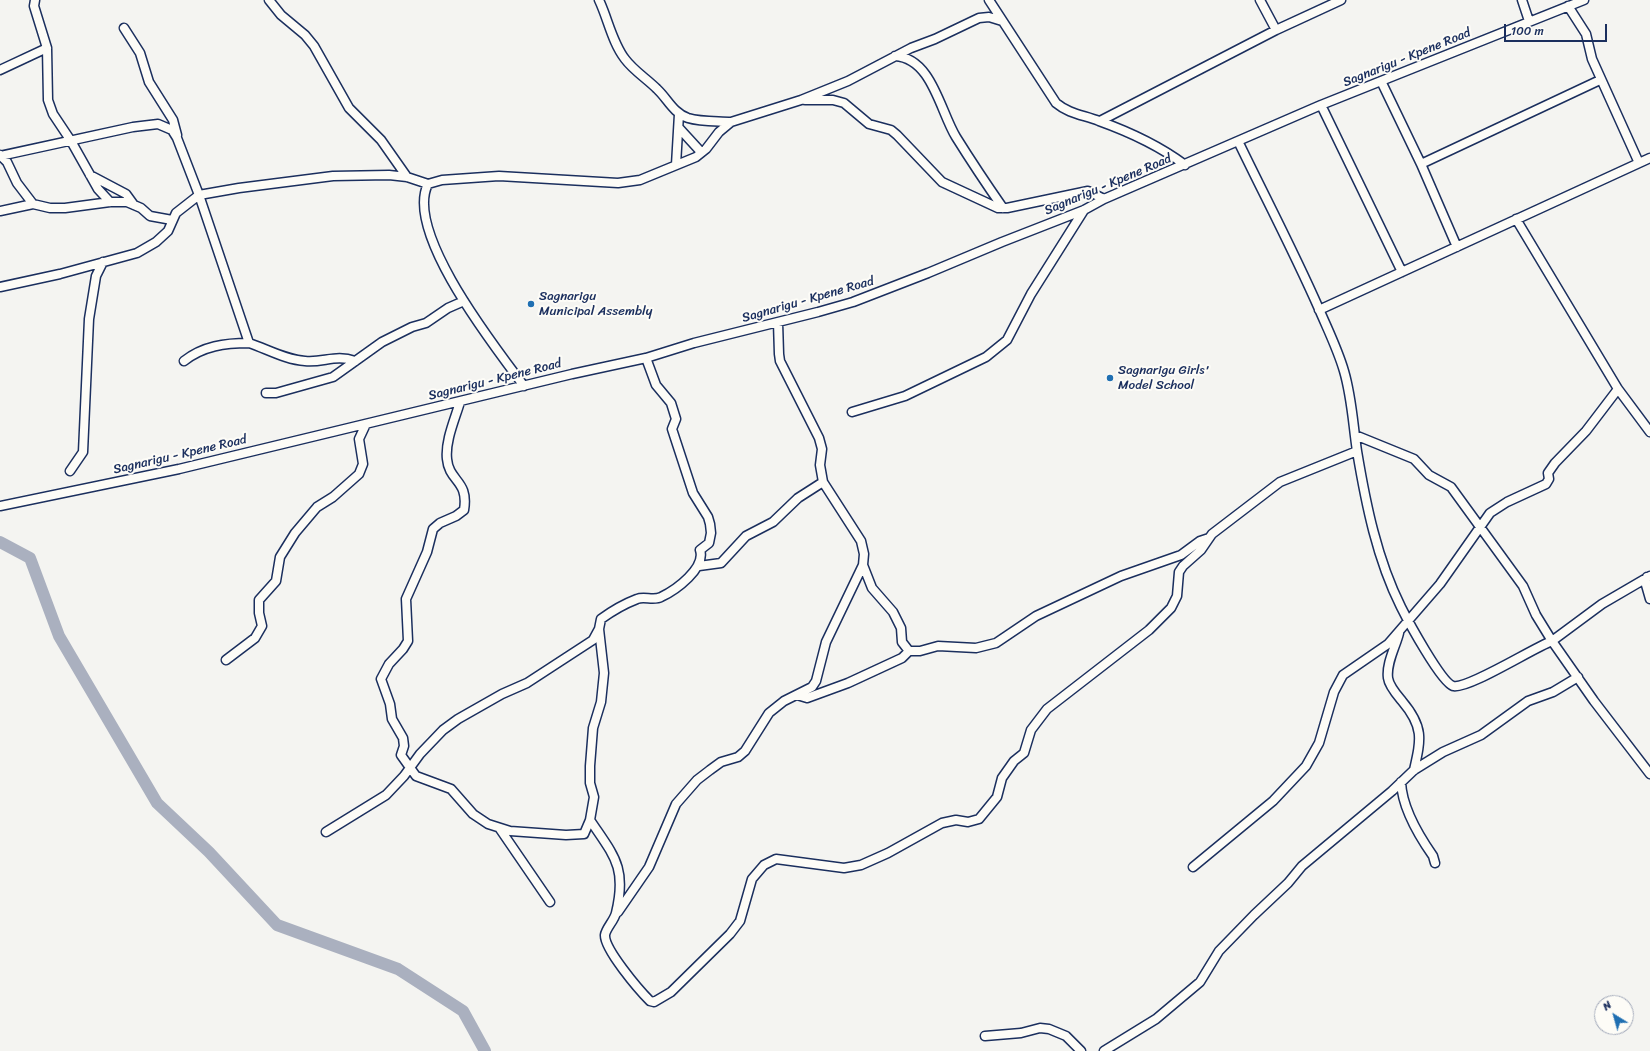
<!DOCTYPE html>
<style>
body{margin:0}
#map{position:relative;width:1650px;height:1051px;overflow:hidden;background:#f4f4f1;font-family:Sriracha,sans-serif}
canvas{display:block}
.north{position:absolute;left:1594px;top:995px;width:40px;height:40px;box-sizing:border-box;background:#fdfcf7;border:1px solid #a3aaba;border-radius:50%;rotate:323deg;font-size:11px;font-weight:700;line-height:16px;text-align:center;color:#1b2f5e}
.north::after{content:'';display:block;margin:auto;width:14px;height:18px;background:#1f6fb2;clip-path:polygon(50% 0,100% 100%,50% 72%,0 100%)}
.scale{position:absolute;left:1504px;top:24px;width:103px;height:18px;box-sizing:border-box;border:2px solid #1b2f5e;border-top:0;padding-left:5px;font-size:12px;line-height:14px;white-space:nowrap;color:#1b2f5e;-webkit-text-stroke:3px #fdfcf7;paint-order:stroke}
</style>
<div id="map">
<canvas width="1650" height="1051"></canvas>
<div class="north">N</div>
<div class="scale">100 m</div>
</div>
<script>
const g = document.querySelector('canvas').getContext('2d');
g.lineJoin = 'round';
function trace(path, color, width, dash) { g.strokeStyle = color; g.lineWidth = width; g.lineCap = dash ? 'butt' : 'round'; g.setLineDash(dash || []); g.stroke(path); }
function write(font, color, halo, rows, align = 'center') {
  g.font = font + ' Sriracha,sans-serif'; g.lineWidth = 4; g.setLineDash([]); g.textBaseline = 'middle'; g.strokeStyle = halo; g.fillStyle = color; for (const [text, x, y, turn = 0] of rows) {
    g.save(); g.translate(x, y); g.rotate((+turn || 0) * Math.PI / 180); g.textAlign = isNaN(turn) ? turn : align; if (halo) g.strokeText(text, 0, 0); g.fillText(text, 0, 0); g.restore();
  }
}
trace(new Path2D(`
 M0,542L30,558L59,636L157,803L209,852L277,925L398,969L463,1011L485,1051`), '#aab0bf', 12);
const minor = new Path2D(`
 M35,0L34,6L47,48L48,100L53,114L71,141L98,189L110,202
 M269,0L281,15L305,35L314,46L349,108L381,140L407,177
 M599,0C608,19 612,42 625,59C634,71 646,78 657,89C667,98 673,113 688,118C701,122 717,121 731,122
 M989,0L1056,103C1069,114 1084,115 1099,121C1127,131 1161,147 1185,165
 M1260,0L1276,30
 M1522,0L1529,21
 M1568,6L1586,34L1592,59L1639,163
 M124,28L140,53L149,82L173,120L177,135
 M895,56C932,58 940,111 956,137C971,161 987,185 1003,208
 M0,70L47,48
 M1381,81L1421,164L1457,247
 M805,100H833L844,103L869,124L891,130L897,135L942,182L998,208H1007L1088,191L1104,199
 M1321,105L1402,272
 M1100,121L1276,30L1341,0
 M679,128L701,152
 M1238,141C1265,197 1294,252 1319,309C1328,330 1338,350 1344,371C1352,398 1353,425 1357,451C1366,505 1377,559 1401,607C1408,621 1441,682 1453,686C1467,690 1533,648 1552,641L1594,701L1650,774
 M0,155L7,162L17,183L33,204
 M0,156L133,127L158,124L172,130L177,138L199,195L249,343C225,343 203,346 184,361
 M1421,164L1600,80
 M676,165L679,114
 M90,175L126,194L134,205
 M428,184C404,232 495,347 524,386
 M0,211L33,204L50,208H65L110,202H127L141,208L150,216L172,220
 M1516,219L1618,389L1650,432
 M0,287L60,274L137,253L156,242L168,231L176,213L199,195L239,188L333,176L389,175L407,177L428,184L442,180L499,176L618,183L640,180L696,157L706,149L719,132L731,122L801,100L848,81L911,48L935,39L979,18L989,17L1002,21
 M1319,310L1650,158
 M778,322L779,354L780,361L819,438L822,449L820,465L823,482L861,541L864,554L863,565L872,588L893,612L901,628L902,642L909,651H920L938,646L976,648L996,643L1036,616L1121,576L1181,555L1200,541L1209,538
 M249,343C267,349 286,360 305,361C323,363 336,354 355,361
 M266,393H276L333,377L382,342L412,327L426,323L448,308L464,301
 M460,402C455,419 445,441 447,459C449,482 469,480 464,510L456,516L440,523L433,529L427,552L406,599L408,641L403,649L389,664L381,679L390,704L392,719L403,738L404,746L401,755L416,776L451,789L473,814L488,824L510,831L566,835L584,834L590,820L594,797L590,783V766L593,728L601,702L604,673L599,629L601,619C612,611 624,604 637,599C644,596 654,601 661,597C676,590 706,568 700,550L709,543L711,533L710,524L708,517L693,493L672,429L676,419L671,403L656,385L646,358
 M852,412L905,396L986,357L1007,340L1031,294L1084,210
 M1355,435L1414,459L1429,475L1451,487L1523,586L1536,615L1552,641L1602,604L1650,576
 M70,471L83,452L89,319L96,276L103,262
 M0,506L179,469L572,374L646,358L694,343L818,312L853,302L928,273L1002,242L1084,210L1104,199L1321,105L1584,0
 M699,566L721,563L746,536L773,522L798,498L823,482
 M1647,577L1646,585L1650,599
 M1399,633C1396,646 1386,663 1388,678C1389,686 1397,695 1402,701C1424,727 1421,739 1414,770
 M226,660L255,638L262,626L259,613V600L276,581L280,557L295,533L317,507L333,497L359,474L363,464L359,439L366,424
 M797,695L807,698L848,683L902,658L909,651
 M1401,782C1402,808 1419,836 1433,856L1435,863
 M590,820C614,856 627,867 616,913C614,921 606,928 605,935C604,949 639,990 650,1001L654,1002L671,992L730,934L740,921L752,879L764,865L776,859L844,868L861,865L888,853L942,823L956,820L968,822L979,819L997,797L1002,778L1014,761L1024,753L1031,730L1047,709L1149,630L1171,608L1177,596L1179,572L1183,566L1201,550L1212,534L1280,482L1357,451
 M500,829L550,902
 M326,832L386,795L404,776L420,754L443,730L458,719L502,694L527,683L593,640L599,629
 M1193,867L1273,801L1306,766L1319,743L1334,692L1343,675L1388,644L1440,584L1490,513L1507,502L1546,484L1549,479L1548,473L1555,463L1586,431L1618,389
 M618,912L649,867L676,804L697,780L710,770L721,762L738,757L745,751L769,713L784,701L812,687L816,681L826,642L863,565
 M985,1036L1021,1033L1040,1028L1049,1029L1066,1036L1081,1051
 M1104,1051L1156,1019L1200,982L1219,951L1254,915L1288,883L1302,866L1392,791L1414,770L1443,752L1481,735L1528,701L1553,692L1578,677`);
trace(minor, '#1b2f5e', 11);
trace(minor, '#fdfcf7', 8);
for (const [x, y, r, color] of [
 [531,304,4,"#1f6fb2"],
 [1110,378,4,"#1f6fb2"]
]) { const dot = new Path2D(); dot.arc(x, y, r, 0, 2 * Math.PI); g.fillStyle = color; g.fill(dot); trace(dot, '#fdfcf7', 1.5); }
write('13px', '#1b2f5e', '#fdfcf7', [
 ["Sagnarigu - Kpene Road",1407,58,-22],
 ["Sagnarigu - Kpene Road",1108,185,-23],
 ["Sagnarigu - Kpene Road",808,300,-16],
 ["Sagnarigu - Kpene Road",495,380,-14],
 ["Sagnarigu - Kpene Road",180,455,-13]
]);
write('13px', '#1b2f5e', '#fdfcf7', [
 ["Sagnarigu",539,297],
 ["Municipal Assembly",539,312],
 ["Sagnarigu Girls'",1118,371],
 ["Model School",1118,386]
], 'left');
</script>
